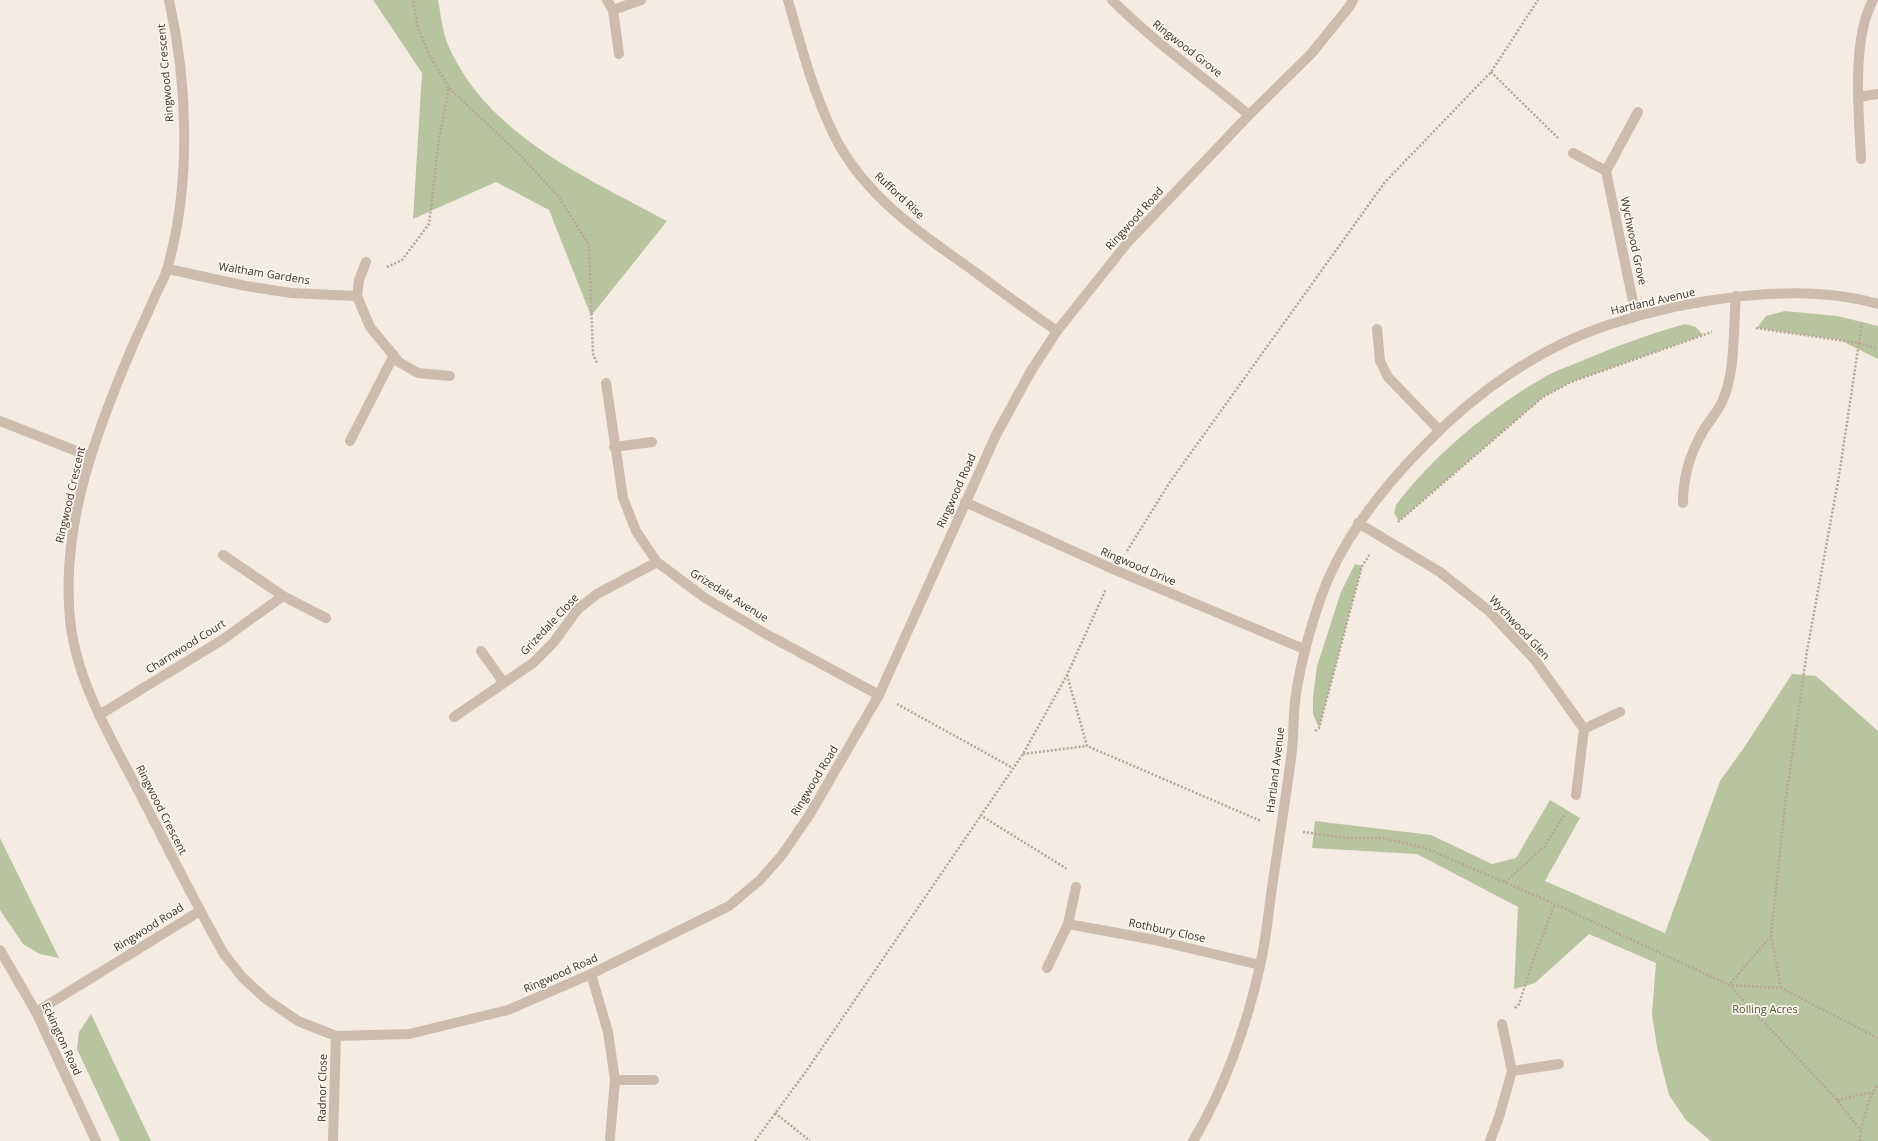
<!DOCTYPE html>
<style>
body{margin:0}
canvas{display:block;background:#f4ebe1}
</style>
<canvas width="1878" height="1141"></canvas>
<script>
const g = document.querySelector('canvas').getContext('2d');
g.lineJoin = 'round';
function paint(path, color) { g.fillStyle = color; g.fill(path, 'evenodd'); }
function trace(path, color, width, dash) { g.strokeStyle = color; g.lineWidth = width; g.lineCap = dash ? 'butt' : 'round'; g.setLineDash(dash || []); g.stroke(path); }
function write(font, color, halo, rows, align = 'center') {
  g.font = font + ' "Open Sans",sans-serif'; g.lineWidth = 3.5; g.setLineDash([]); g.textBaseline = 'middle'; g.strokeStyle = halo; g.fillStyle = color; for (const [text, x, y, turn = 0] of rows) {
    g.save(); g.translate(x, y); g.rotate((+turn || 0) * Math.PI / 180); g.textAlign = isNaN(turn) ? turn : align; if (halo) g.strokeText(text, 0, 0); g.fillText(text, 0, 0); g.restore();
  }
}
paint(new Path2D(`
 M373,0H438C441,14 442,31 448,45C487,135 586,177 667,221L591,316L549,210L496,182L413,219L422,73Z
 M1785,311L1837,316L1878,326V359L1840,340L1757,328L1766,316Z
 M1685,324L1696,327L1703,335L1571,382L1543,397L1399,521L1394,513L1396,505C1434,455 1488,410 1543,378C1554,371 1567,367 1579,362C1614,347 1649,334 1685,324Z
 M1355,564L1362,566L1319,728L1313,714V698L1317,666L1341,592Z
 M1792,674L1816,676L1878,731V1141H1711L1686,1120L1669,1095L1657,1047L1652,1014L1656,963L1589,934L1535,983L1514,989L1518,907L1417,854L1312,848L1315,821L1431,835L1492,864L1516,858L1550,800L1580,818L1545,881L1665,933L1720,781L1743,749Z
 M0,838L59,958L40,954L23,944L0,910Z
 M91,1014L151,1141H120L77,1049L79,1032Z`), '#b8c4a0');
trace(new Path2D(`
 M1491,72L1559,139
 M449,88L520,155L559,197L589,245L593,354L597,363
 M387,267L402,260L429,224L439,139L449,88L430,56L418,28L413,0
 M1756,328L1858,343L1878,349
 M1398,522L1543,397L1571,382L1712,332
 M1127,551L1170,482L1385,182L1491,72L1538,0
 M1067,675L1087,746L1261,821
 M897,704L1013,768
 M1315,731L1319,728L1362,566L1370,554
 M1023,754L1087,746
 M980,815L1067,869
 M1303,832L1346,838H1383L1425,848L1555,904L1729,985L1781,988L1878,1038
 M1505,882L1544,847L1566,813
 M1771,936L1729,985L1837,1100L1861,1131
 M1781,988L1771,936L1785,805L1807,651L1839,476L1862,322
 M1515,1008L1519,1004L1535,955L1555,904
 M1837,1100L1873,1092
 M775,1113L810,1141
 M755,1141L807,1070L1023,754L1067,675L1106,589
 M1860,1141C1862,1123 1867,1099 1878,1085`), '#b9a596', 2.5, [2, 2]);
trace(new Path2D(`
 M350,441L394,355`), '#cdbbac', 10);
trace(new Path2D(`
 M169,0C188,84 191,183 168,266C166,276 160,285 156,294C148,313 139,331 131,350C95,435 61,525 70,619C76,681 111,738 139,792C167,846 194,901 224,954L243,978L266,999L298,1021L336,1036L409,1034L508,1010L591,974L729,906L760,880L782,855L810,814L879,695L996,435L1031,371L1057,331L1128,242L1249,115L1311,54L1349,7L1353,0
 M607,0L613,10L619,54
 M788,0C801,46 813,92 834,135C862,193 919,233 971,269C999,290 1028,311 1057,331
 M1112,0C1154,42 1204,77 1249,115
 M613,10L641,0
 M1858,97L1878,94
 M1573,153L1606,171
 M1861,159C1859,113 1851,41 1873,0
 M366,262L359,280L357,296L370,327L399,362L418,373L450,376
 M168,269L246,286L291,293L357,296
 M1636,316L1606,171L1638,112
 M1377,329L1380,361L1388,377L1439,430
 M606,383L623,498L636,531L657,562L705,598L766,634L879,695
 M0,421L89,456
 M614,447L652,442
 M965,502L1115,570L1304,649
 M1683,503C1683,479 1690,454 1702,433C1708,422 1717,413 1722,402C1736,372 1733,329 1736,296
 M1358,523L1440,572L1489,611L1535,660L1584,729
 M223,555L283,596L326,618
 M481,651L504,683
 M99,715L222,640L283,596
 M454,717L533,663L553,643L578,609L597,594L657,562
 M1576,795L1584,729L1620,712
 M1068,924L1155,940L1260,965
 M1047,968L1068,924L1076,887
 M591,974L608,1032L615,1080L610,1138
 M36,1012L200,911
 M1512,1071L1559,1064
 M615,1080H654
 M333,1141L336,1036
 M1193,1141C1224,1090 1247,1025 1260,966C1267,936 1269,904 1274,874C1280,833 1287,791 1292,750C1294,731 1293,712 1296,694C1301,661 1310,629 1321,597C1342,538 1382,488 1426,444C1476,392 1539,348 1608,325C1685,300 1798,280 1878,304
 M1490,1141L1499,1117L1512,1071L1502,1024`), '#cdbbac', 10);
trace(new Path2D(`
 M0,950L36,1012L96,1141`), '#cdbbac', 10);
write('11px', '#3b302b', '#fbf5ee', [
 ["Ringwood Grove",1187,49,38],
 ["Ringwood Crescent",166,73,-95],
 ["Rufford Rise",899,196,43],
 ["Ringwood Road",1135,219,-48],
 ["Wychwood Grove",1633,241,78],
 ["Waltham Gardens",264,274,9],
 ["Hartland Avenue",1653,302,-13],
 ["Ringwood Road",957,491,-66],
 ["Ringwood Crescent",71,495,-77],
 ["Ringwood Drive",1138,567,23],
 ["Grizedale Avenue",729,596,32],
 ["Grizedale Close",550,625,-47],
 ["Wychwood Glen",1519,628,47],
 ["Charnwood Court",186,647,-32],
 ["Hartland Avenue",1276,770,-83],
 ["Ringwood Road",815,781,-59],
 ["Ringwood Crescent",161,810,63],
 ["Ringwood Road",149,928,-32],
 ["Rothbury Close",1167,931,12],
 ["Ringwood Road",561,974,-24],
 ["Eckington Road",61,1039,65],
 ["Radnor Close",323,1088,-89]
]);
write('11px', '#4a5a2e', '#fbf5ee', [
 ["Rolling Acres",1765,1010]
]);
</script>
